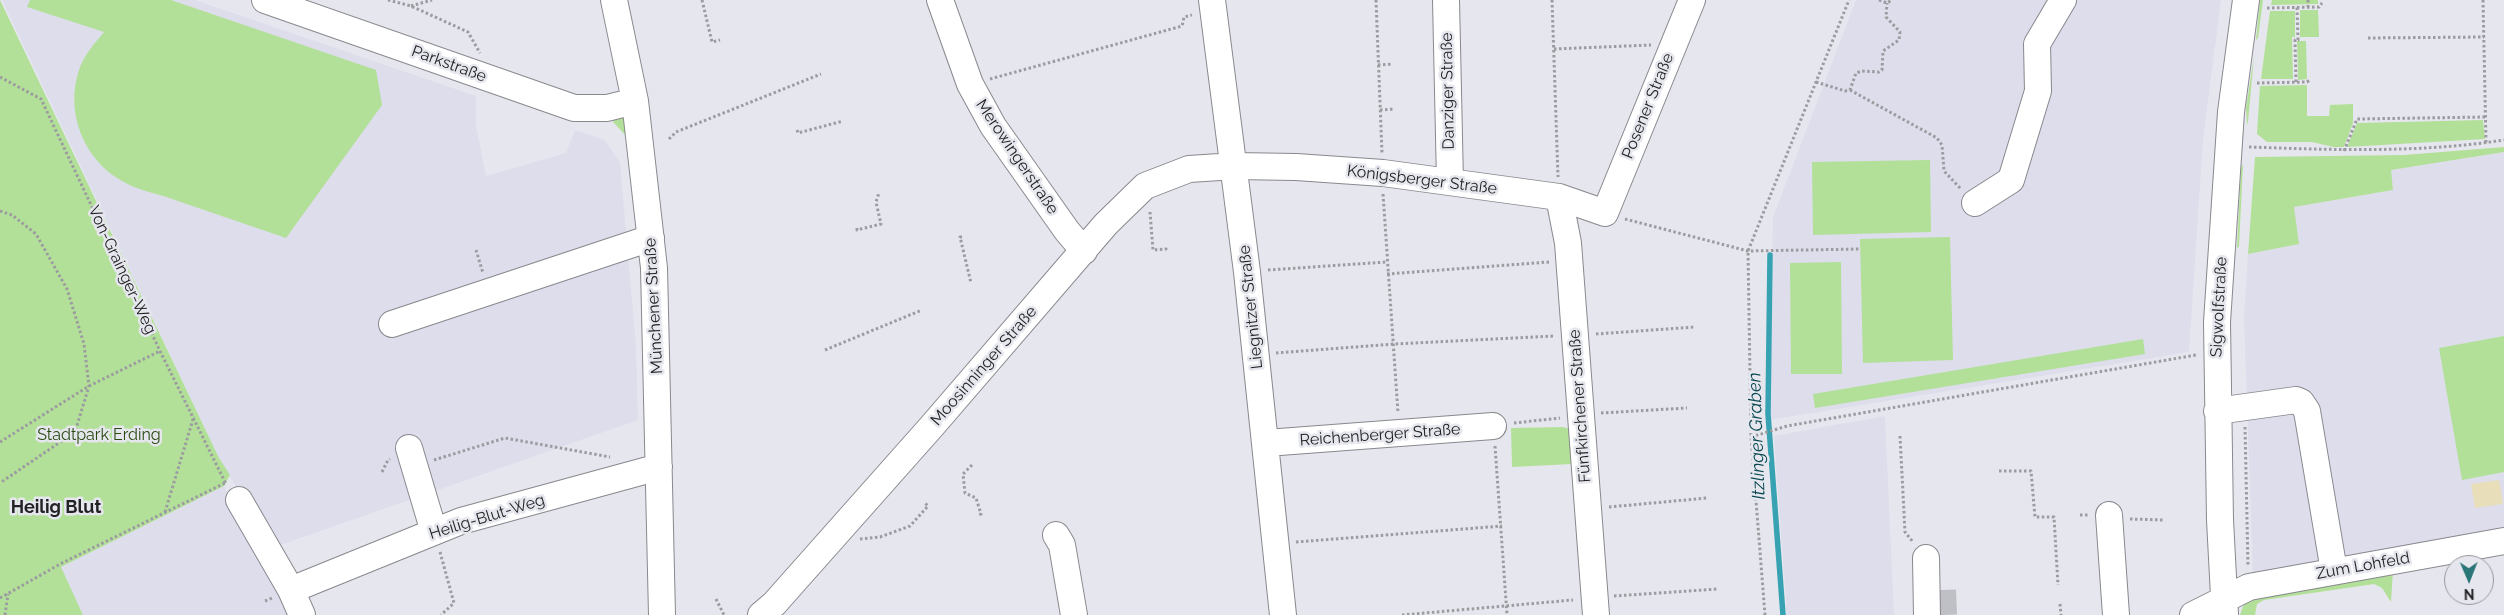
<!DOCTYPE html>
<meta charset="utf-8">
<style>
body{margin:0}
#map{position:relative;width:2504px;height:615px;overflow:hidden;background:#e6e7ee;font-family:Raleway,sans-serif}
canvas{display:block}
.north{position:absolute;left:2444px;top:555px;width:50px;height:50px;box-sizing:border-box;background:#e6e7ee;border:1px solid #98989d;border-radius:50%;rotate:179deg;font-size:14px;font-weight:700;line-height:20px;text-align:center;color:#222224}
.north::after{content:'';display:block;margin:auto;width:18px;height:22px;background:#2a7577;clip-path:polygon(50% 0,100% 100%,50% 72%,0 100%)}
</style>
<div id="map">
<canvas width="2504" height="615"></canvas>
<div class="north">N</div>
</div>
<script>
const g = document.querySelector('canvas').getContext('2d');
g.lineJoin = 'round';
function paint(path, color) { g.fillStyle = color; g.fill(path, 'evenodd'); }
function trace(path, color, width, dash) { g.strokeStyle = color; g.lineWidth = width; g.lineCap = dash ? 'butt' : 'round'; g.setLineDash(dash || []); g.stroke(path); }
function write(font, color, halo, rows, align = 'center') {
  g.font = font + ' Raleway,sans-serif'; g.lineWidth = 5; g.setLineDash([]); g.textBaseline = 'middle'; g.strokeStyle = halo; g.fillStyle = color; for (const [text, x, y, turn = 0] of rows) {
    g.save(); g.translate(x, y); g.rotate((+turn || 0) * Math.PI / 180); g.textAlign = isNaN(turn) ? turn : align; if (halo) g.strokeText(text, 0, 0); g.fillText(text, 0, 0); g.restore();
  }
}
paint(new Path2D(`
 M2,0H195L476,96V125L486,176L566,153L575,130L605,140L620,163L636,346L638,420L272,548L219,458Z
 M1856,0H2221L2203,140L2189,352L1769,420L1773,217Z
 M2504,152V534L2253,578L2244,317L2248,254L2299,244L2293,207L2393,190L2390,170Z
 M1885,416L1894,615H1787L1774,436Z
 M224,486L277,588L298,615H83L61,567Z`), '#ddddec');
paint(new Path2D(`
 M0,0L219,458L230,475L224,486L61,567L83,615H0Z
 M30,0H171L376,70L382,105L286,238C248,225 210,212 172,199C156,193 136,190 122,181C83,159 65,112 79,70C84,55 94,44 104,32L27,7Z
 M2260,0H2263L2258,38L2256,40Z
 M2272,0H2318V4L2271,5Z
 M2300,10H2318L2319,37H2300Z
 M2270,11H2295V37H2292L2293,79H2261Z
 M2297,41H2306L2307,79L2298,80Z
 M2254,56L2248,122L2247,125L2246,108Z
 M2307,85V116H2329L2330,105L2353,104V123L2344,147H2333L2312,142H2267L2257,134L2260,86Z
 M612,115L622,116L628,122L627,137L613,122Z
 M2483,120L2485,139L2347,147L2357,123Z
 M2504,147V152L2391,170L2393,190L2294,207L2299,244L2248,254L2255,157L2404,155Z
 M1930,160L1931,232L1813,235L1812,162Z
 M2243,164L2239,247L2237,248L2241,168Z
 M1950,237L1953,360L1863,363L1860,239Z
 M1841,262L1842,374H1791L1790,263Z
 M2504,336V472L2462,480L2439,348Z
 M2143,339L2145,354L1815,408L1813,394Z
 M1563,427L1570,429L1572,464L1512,467L1511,428Z
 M2393,570L2391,602L2382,588L2374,584L2264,600L2257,604L2255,615H2240L2244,604L2249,598Z`), '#b3e098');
paint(new Path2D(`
 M2499,480L2503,504L2475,508L2471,484Z`), '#e8deb9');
trace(new Path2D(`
 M1770,255L1768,414L1783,615`), '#37a2b2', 5.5);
trace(new Path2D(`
 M1943,590L1944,615`), '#bfc0c6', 26, [26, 13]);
const minor = new Path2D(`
 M265,0L574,108H607L635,101
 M614,0L635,101L654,268L662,615
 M940,0L970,84L993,126L1067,231L1084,251
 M1212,0L1247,272L1283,615
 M1446,0L1450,182
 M1559,197L1568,243L1596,615
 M1975,203L2011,180L2038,91L2037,44L2063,0
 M392,324L651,238
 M2217,411L2296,400L2301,402L2307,411L2334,571
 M1266,443L1493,426
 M409,448L434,532
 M239,500L291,590L302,615
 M2109,515L2116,615
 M1056,535L1062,545L1074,615
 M1926,558L1927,615
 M291,590L461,521L659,467
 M761,615L774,604L932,426L1106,224L1145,186L1189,169L1235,166L1296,167L1383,173L1559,197L1605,213L1692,0
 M2193,615L2249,587L2504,541
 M2225,615L2220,520L2217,322L2231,112L2246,0`);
trace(minor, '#88888e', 28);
trace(new Path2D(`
 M388,0L411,6L468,32L480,53
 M702,0L712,42L720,40
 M1376,0L1382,153
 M1552,0L1558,177
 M1879,0L1887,3L1892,0
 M2308,0V7
 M2483,0L2486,143
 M411,6L432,0
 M2267,8L2319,7L2322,3
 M2368,38L2484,37
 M1554,49L1651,45
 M1378,65L1393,64
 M0,77L41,99L160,351L226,484
 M990,79L1182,26L1184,17L1192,15
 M1816,82L1845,91L1850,90L1856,73L1862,71L1879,72L1882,70L1883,51L1899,40L1900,32L1886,17L1887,3
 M2296,82L2295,40H2298L2297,7
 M2257,83L2307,82L2311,79
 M1850,90L1937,138L1942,145L1944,171L1961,189
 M1380,110L1395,109
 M797,130L798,133L843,121
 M669,139L676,132L821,74
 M2249,147C2334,150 2420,153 2504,140
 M2344,151L2357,119L2486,117
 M1383,194L1398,413
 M0,211L12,215L36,234L67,289L84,344L89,386L75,432L0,483
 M1150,212L1153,250L1166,249V246
 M1625,219L1748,251L1860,249
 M857,228V230L881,224L876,202L879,193
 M962,237H960L971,283
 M476,250L483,273
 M1268,270L1386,262
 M1387,274L1549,262
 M1596,334L1695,327
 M825,350L922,310
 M1276,353L1394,344L1555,336
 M1601,413L1687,408
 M1514,423L1560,418
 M2245,427L2248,566
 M1900,436L1905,532L1913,542
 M1751,437L1787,426L2196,355
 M0,442L89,386L160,351
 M1495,446L1507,615
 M434,460L505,438L610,457
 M972,465L963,474L965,493L976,498L981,514L978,515
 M1999,471H2031L2035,517H2054L2058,585
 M382,472L388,460L390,459
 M1609,507L1707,498
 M165,512L194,416
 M2080,515H2089
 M2130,519L2164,520
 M860,539L880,537L910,526L928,506L925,503
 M1296,542L1502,526
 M440,552L454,603L441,615
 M1614,596L1718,589
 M0,598L62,563L225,483
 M716,599L724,615
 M265,601L272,598
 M2060,604L2061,615
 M5,615L8,594
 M1402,615L1573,600
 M1765,615L1751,437L1748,251L1849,0`), '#9b9ba0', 3, [2.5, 2.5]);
trace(minor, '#fff', 26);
write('16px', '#222224', '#e6e7ee', [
 ["Parkstraße",449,64,20],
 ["Danziger Straße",1448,91,-91],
 ["Posener Straße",1648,106,-68],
 ["Merowingerstraße",1017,157,56],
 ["Königsberger Straße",1422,180,7],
 ["Von-Grainger-Weg",122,270,65],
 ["Münchener Straße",654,306,-93],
 ["Liegnitzer Straße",1251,307,-96],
 ["Sigwolfstraße",2219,307,-87],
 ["Moosinninger Straße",984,366,-49],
 ["Fünfkirchener Straße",1580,406,-94],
 ["Reichenberger Straße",1380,435,-4],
 ["Heilig-Blut-Weg",487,517,-17],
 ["Zum Lohfeld",2363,566,-10]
]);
write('16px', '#294911', '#e6e7ee', [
 ["Stadtpark Erding",99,435]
]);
write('italic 18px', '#04454e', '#e6e7ee', [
 ["Itzlinger Graben",1757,436,-92]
]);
write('bold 18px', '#222224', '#e6e7ee', [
 ["Heilig Blut",56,508]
]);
</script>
